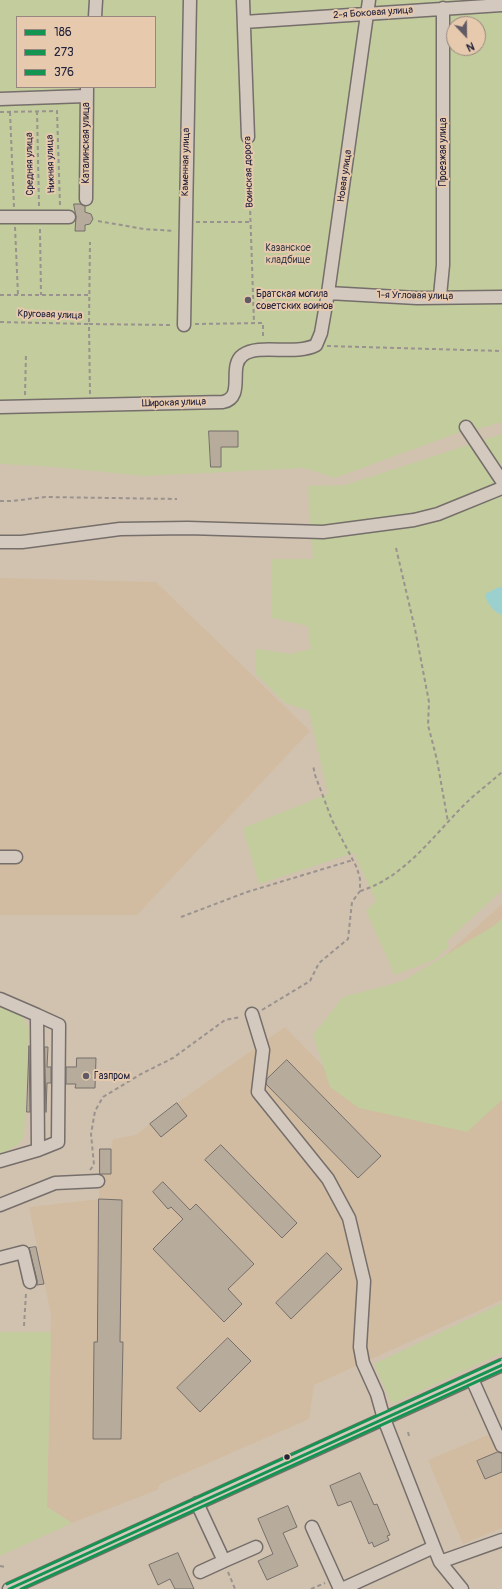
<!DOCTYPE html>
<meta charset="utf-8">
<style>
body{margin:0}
#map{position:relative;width:502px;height:1589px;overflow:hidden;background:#d1c2af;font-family:Pangolin,sans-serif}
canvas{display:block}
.legend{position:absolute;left:16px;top:16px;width:140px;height:72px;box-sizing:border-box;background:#e7caae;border:1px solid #988780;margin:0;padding:5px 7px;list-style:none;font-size:12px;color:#22223b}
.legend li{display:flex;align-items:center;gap:8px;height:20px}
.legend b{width:20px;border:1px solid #988780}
.north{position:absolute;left:446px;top:16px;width:40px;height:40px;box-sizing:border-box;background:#e7caae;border:1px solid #988780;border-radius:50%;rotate:158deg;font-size:11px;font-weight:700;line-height:16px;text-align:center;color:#22223b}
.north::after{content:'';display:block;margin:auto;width:14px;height:18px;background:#5f5a64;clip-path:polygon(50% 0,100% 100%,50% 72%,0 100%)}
</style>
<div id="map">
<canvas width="502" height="1589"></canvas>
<ul class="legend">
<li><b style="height:5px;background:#139451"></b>186</li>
<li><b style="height:5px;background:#139451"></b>273</li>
<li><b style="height:5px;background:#139451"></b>376</li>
</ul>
<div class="north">N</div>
</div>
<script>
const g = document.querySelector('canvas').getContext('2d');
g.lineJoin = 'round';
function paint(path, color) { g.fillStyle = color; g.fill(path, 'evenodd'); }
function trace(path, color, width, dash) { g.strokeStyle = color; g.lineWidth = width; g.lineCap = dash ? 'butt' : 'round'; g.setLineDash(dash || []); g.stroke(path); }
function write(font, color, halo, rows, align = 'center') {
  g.font = font + ' Pangolin,sans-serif'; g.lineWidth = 4; g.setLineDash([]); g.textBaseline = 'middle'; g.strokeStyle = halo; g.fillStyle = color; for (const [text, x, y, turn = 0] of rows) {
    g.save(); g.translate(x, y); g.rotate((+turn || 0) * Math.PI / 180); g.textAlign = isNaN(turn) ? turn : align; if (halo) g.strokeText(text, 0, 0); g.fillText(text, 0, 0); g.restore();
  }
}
paint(new Path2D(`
 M0,578L156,582L310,731L137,915H0Z
 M502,904V1300L314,1385L309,1419L160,1484L157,1490L72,1523L47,1507L51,1315L29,1207L99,1199L100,1149H111L113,1139L136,1135L177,1103L285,1027L323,1066Z
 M502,1429V1528L463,1544L428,1460Z`), '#d2bca1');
paint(new Path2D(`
 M0,0H502V422L471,431H463L335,478L304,468L145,476L44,466L0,464ZM17,17H155V87H17ZM454,24H478V48H454Z
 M502,434V890L447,941L449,947L434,960L395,975L366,911L376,901L354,853L259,884L243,828L328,794L309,711L285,703L255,673L256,649L290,654L311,649L308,626L272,618L271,559H313L308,486L345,485Z
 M502,918V1100L467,1132L359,1108L330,1087L313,1035L343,997L403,981L495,925Z
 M0,1006L21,1015L29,1029L24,1137L18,1145L0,1154Z
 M502,1303V1353L392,1404L374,1364Z
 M0,1332H51L47,1507L72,1523L0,1556Z`), '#c2cc9c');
paint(new Path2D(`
 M499,587H502V615C494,613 486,602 485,594Z`), '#9cd0ce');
const building = new Path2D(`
 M74,204H80L85,206V212L91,214L93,219L90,224L85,225V231H75L76,217Z
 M209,431H238V447H221V467H211Z
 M29,1046L30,1112H27Z
 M45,1047H48L47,1067H51V1083H47L46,1112Z
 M77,1058H96L95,1088H75L76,1084H66V1067H76Z
 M287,1060L381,1156L358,1178L266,1084L267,1079Z
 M177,1103L187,1116L161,1137L150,1124Z
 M221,1145L297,1223L282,1238L205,1160Z
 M100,1149H111V1174H100Z
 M163,1182L190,1210L196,1204L254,1264L228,1289L242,1304L224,1322L153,1249L183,1219L171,1207L168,1209L153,1192Z
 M99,1199L122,1200L120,1342H123L121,1439H93L94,1342H97Z
 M36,1247L44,1284L37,1285V1280L29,1248Z
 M327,1253L342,1269L291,1319L276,1303Z
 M228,1338L251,1361L200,1412L177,1388Z
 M498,1452L502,1453V1472L485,1479L477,1461Z
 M360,1473L374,1505L377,1504L390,1535L387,1536L389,1540L374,1547L372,1542L369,1544L351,1501L338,1506L330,1486Z
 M288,1506L297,1527L283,1533L298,1566L267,1580L258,1561L273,1554L258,1519Z
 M178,1553L194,1589H175L170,1579L158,1585L149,1565Z`);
paint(building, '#b7ac9c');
trace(building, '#756e6b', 1);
const minor = new Path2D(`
 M243,0L248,137
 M95,17L96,0
 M244,22L502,5
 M0,99L86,96
 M86,199L87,87
 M0,217H69
 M328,293L417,298L502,297
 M440,296L443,265V8
 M184,325L190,0
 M0,407L223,402C246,397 227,366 243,355C259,343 295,356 316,345L321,333L328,293L369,0
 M466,427L502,481
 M0,542H22L120,529L188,528L323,532L414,520L438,514L502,488
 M0,857H16
 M0,999L37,1015L38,1150L0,1161
 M252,1014L263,1050L258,1092L328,1179L349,1218L364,1281L360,1347L363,1363L377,1394L384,1419L434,1547L440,1562L462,1589
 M37,1015L59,1025L58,1142L38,1150
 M0,1205L55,1183L98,1181
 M0,1258L23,1252L30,1282
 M472,1379L502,1446
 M197,1503L224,1561L256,1547
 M312,1527L340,1589
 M440,1562L502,1540
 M200,1572L224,1561
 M9,1589L502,1365
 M342,1589L434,1547`);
trace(minor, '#756e6b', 15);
trace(new Path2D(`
 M37,111L39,206
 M0,112L57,111L60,206
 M10,112L14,207
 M248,148L254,323
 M98,221L144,229L174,231
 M196,222H251
 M15,227L18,295
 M40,229L41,295
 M0,295H88
 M0,322L89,324L90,242
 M195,324L263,323V339
 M327,346L502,351
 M90,394L89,324L173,325
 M25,395L26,353
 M0,501H12L45,497L177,499
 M396,548L415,629L429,702L428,725L437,760L448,822
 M360,891C404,878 433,836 465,804C476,793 490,783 502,772
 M181,917L247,892L353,860
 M262,1010L310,981L319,963L348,939L352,902L360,891V879L357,868L332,820L315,775L313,765
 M90,1170L94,1165L91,1134L95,1111L103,1097L141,1074L173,1058L225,1020L241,1017
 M24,1326L26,1293
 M408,1432L409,1436
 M0,1566L5,1567
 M228,1572L235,1589
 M311,1589L325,1583`), '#9a928e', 2, [4, 3]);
trace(minor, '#d4c9be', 12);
trace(new Path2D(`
 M9,1589L502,1365`), '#139451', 3);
trace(new Path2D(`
 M21,1589L502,1370`), '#139451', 3);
trace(new Path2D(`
 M7,1584L500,1360`), '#139451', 3);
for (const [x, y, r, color] of [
 [248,300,4,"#5f5a64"],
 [86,1076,4,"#5f5a64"],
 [287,1457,3.5,"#22223b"]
]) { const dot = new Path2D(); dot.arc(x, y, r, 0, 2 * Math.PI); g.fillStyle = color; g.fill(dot); trace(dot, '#e7caae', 1.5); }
write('10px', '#22223b', '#e7caae', [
 ["2-я Боковая улица",373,13,-4],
 ["Каталинская улица",86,143,-90],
 ["Проезжая улица",443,152,-90],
 ["Каменная улица",186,162,-89],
 ["Средняя улица",30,164,-91],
 ["Нижняя улица",51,164,-92],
 ["Воинская дорога",249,172,-92],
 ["Новая улица",345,176,-82],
 ["1-я Угловая улица",415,296,1],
 ["Круговая улица",50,315,2],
 ["Широкая улица",174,403,-2]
]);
write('10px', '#383d47', '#e7caae', [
 ["Казанское",288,248],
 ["кладбище",288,260]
]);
write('10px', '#22223b', '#e7caae', [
 ["Братская могила",256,294],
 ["советских воинов",256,306],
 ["Газпром",94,1076]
], 'left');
</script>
